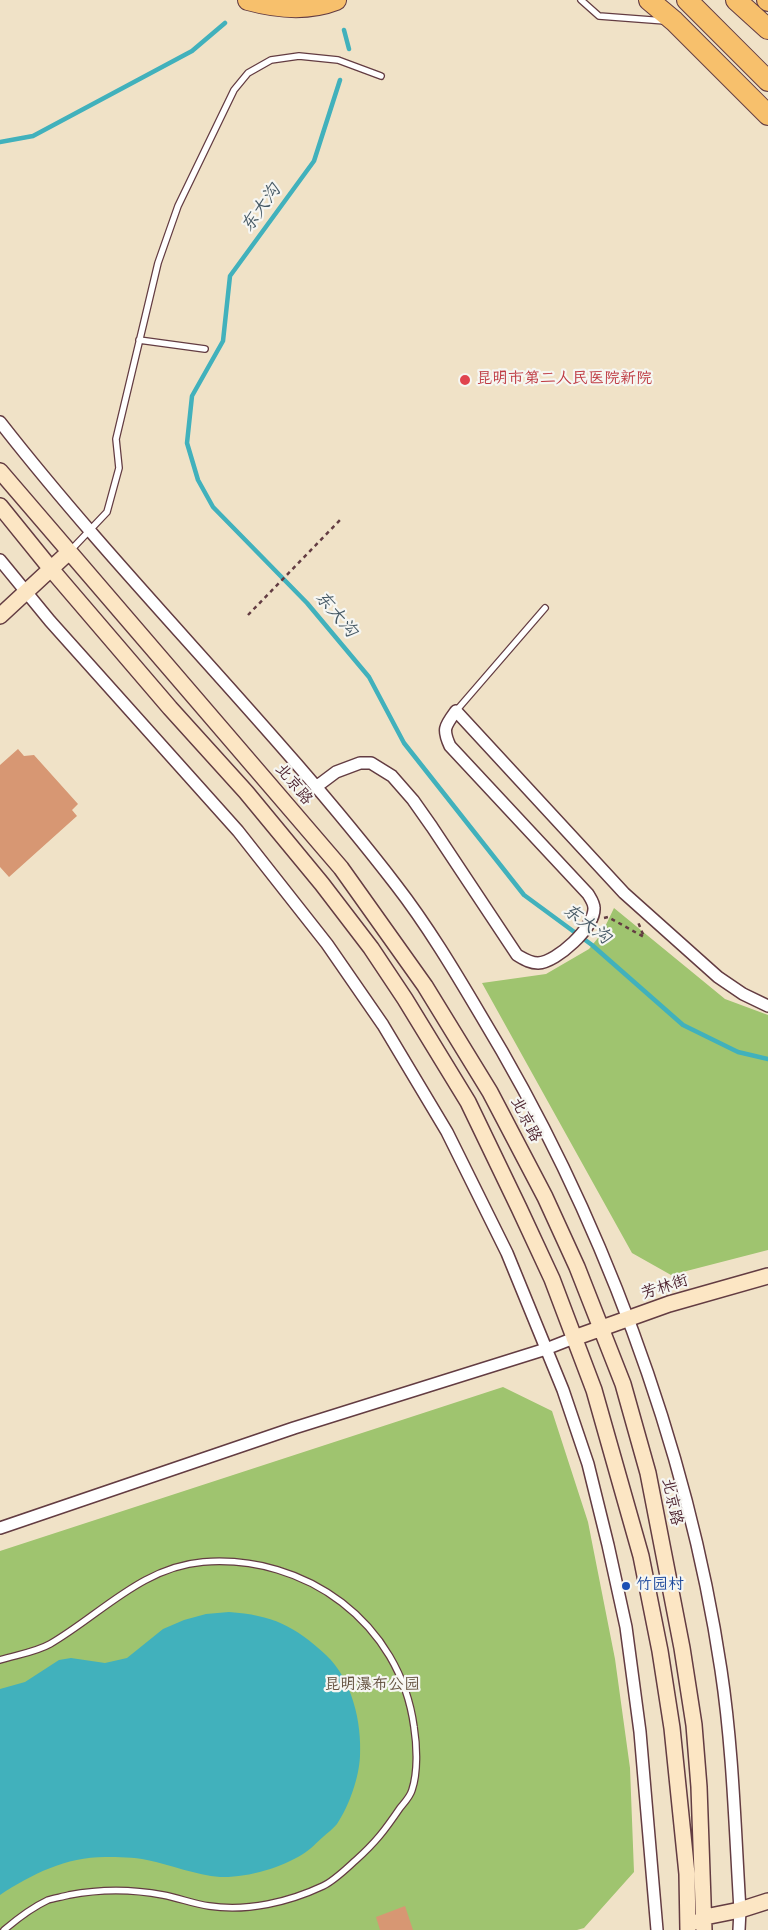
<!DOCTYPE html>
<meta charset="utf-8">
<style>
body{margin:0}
canvas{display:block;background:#f0e2c7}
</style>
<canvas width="768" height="1930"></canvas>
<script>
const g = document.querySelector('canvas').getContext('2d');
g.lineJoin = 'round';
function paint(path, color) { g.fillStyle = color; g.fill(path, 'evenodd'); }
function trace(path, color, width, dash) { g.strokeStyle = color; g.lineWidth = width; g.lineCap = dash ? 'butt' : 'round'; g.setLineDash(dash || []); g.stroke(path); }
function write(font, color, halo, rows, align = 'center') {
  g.font = font + ' "Architects Daughter","LXGW WenKai TC",sans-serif'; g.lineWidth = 4.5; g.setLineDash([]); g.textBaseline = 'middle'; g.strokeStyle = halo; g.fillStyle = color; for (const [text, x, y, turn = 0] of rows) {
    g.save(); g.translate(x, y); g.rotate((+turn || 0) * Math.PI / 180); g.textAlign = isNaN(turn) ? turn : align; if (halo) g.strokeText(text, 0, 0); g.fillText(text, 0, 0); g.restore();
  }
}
paint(new Path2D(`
 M614,908L725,999L768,1015V1250L671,1275L632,1253L482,983L546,974L589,949L602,933Z
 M503,1387L552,1411L588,1522L615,1659L630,1768L634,1872L584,1928L577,1930H0V1551Z`), '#9fc46f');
paint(new Path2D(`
 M229,1612C272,1615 295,1626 326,1655C352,1679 362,1723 360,1756C359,1778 349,1806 337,1824C333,1829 327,1833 323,1837C317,1842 310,1850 303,1854C281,1868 246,1878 220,1877C196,1875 171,1865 147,1860C134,1857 118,1857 105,1857C66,1857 32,1874 0,1895V1689L25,1682L59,1660L71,1658L105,1663L127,1658L163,1629L184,1620L206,1614Z`), '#41b1bc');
trace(new Path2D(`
 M344,30L349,49
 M340,80L314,161L230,276L223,341L192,396L187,443L198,480L213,507L307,603L369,677L404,743L524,895L592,945L683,1025L738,1052L768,1059
 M0,142L33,136L192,51L225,23`), '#41b1bc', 4.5);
paint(new Path2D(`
 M18,749L24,756L34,755L78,804L72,810L77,816L9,877L0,867V765Z
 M405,1906L413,1930H380L376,1917Z`), '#d79773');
const lane = new Path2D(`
 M581,0L599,16L665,21
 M139,340L205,349
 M70,551L107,512L119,468L116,439L158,263L178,206L234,90L248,73L271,60L299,56L338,60L381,76
 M456,711L545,608
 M0,1660C16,1655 36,1652 50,1644C100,1615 142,1567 203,1562C306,1554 400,1623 414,1727C417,1746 418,1772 412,1790C410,1797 404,1803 400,1808C385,1830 376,1842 356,1860C346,1869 334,1881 323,1886C289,1902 247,1912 209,1906C194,1904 179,1898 163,1895C132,1889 100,1889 69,1895C62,1897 54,1898 48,1900C33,1907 17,1919 4,1930`);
const street = new Path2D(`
 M0,422C125,582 272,724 396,885C427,925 454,970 480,1014C599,1210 687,1443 721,1670C733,1749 735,1830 740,1910L739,1930
 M0,560L50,621L238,831L327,944L383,1025L447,1132L507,1253L563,1390L588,1464L608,1545L626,1627L640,1732L657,1930
 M316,787L336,772L360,763H371L392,776L413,800L432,827L517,955C524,959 530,963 538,963C557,962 595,927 594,908C594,903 591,899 588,894L450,746C442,729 445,726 456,711L624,893L718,977L743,994L768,1006
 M0,1528L294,1428L546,1349L574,1338`);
const secondary = new Path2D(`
 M0,471L341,868L425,986L490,1092L545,1197L577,1267L623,1384L648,1473L682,1648L694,1725L699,1787L704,1930
 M0,506L51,569L170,708L246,792L322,884L371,948L405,999L468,1102L519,1208L552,1279L594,1390L641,1556L660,1651L672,1728L687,1874L688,1930
 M0,616L69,552
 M574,1338L669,1304L768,1276
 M698,1922L705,1917L740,1910L768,1901`);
const highway = new Path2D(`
 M248,0C277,8 308,11 336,0
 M649,0L674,21L768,115
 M687,0L768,81
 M736,0L768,29
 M767,0L768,1`);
trace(lane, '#633c42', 8);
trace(street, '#633c42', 14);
trace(secondary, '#633c42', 18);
trace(highway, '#633c42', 22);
trace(new Path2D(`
 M248,615L341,519
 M604,918L608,917L644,937L638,922`), '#633c42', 2.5, [4, 4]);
trace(lane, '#fff', 5.5);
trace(street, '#fff', 11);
trace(secondary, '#fce6c4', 15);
trace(highway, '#f7c06c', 20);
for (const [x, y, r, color] of [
 [465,380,6,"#e0444e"],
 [626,1586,5,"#1a4fb4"]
]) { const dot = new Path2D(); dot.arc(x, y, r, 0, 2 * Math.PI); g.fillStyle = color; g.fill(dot); trace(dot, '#f6f6f2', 2); }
write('16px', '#be3a42', '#f6f6f2', [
 ["昆明市第二人民医院新院",476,380]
], 'left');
write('16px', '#4a1f2b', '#f6f6f2', [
 ["北京路",293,785,50],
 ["北京路",525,1120,63],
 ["芳林街",665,1288,-18],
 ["北京路",671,1502,78]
]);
write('16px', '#164399', '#f6f6f2', [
 ["竹园村",636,1586]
], 'left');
write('16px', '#64513f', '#f6f6f2', [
 ["昆明瀑布公园",372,1686]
]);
write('italic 18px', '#465965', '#f6f6f2', [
 ["东大沟",262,209,-54],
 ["东大沟",335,615,50],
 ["东大沟",586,925,37]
]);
</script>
